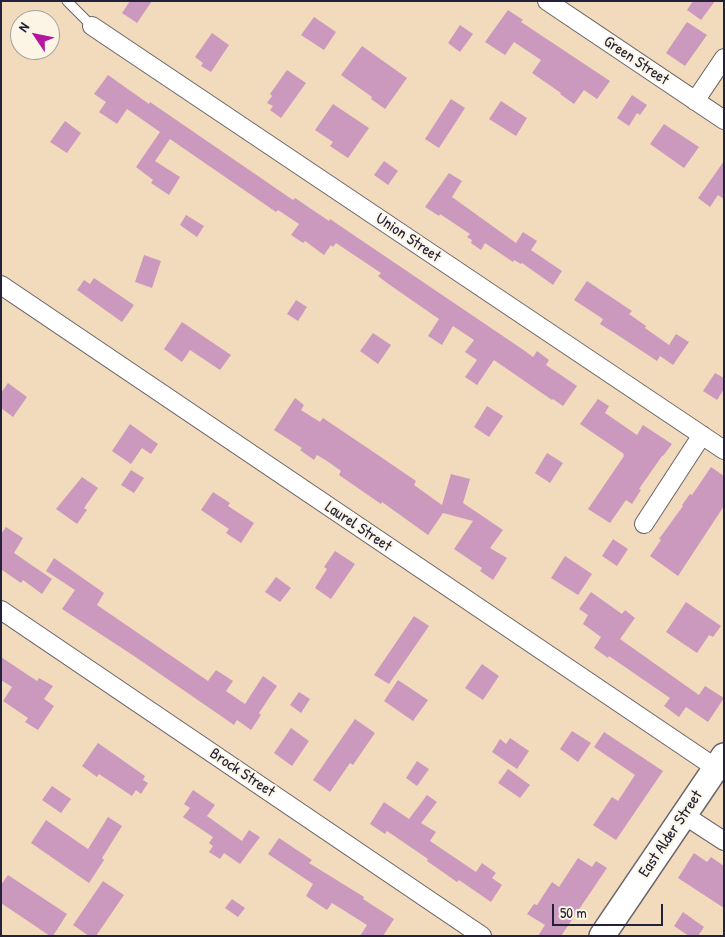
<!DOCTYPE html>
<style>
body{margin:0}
#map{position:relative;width:725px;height:937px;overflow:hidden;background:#f2dbbc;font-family:"Patrick Hand",sans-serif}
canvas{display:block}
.frame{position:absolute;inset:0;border:2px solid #22223b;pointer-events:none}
.north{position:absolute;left:10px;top:10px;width:50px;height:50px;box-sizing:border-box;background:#fcf5e5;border:1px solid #a5a1a1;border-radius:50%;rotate:304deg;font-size:14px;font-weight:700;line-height:20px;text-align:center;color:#22223b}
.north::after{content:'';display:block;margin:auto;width:18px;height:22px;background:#b5179e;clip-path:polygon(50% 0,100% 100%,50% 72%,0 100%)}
.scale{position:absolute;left:552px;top:904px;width:111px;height:22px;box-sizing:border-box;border:2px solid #22223b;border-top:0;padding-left:6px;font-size:15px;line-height:18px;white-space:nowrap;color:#22223b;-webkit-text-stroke:4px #fcf5e5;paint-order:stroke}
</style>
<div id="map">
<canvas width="725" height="937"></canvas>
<div class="frame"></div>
<div class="north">N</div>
<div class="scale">50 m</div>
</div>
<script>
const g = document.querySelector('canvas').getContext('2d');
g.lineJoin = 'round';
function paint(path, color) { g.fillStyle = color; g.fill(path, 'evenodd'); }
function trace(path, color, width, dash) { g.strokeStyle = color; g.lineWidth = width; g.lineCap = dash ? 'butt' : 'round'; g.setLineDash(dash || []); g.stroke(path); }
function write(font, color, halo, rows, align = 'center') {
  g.font = font + ' "Patrick Hand",sans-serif'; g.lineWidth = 4; g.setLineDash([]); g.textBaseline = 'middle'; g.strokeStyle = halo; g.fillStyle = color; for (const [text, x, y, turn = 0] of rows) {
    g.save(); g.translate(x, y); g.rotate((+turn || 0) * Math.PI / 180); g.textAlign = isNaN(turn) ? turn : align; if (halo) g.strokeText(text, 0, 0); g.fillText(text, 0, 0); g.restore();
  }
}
paint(new Path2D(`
 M130,1H152L137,23L122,13Z
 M693,1H715L701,20L687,10Z
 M508,10L523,20L521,22L610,81L597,99L584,90L574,104L560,94L561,93L532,73L541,60L514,42L505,55L485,42Z
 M314,17L336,32L324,50L301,35Z
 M687,22L707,35L685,66L666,53Z
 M460,25L473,34L460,52L448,43Z
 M212,33L229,45L211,72L201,66L203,63L195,57Z
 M362,46L407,78L385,109L371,99L372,97L341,75Z
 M287,70L306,83L281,118L270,110L273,106L267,103L272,96L270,94Z
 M108,75L149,104L150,102L293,200L295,198L329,221L330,219L358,238L525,351L533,357L537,351L549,360L546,365L577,386L563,406L553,399L552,400L494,360L477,385L465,377L477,360L465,352L474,340L453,326L442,345L428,336L439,319L387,283L378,276L381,273L336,243L333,247L331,245L324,255L305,241L303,243L291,235L299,224L278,210L276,212L170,139L155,161L180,177L169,195L151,183L153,180L136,167L160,132L127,109L117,124L99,112L106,102L94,94Z
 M632,95L647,105L640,115L637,113L629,126L617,118Z
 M451,99L465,108L439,148L425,139Z
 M501,101L527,118L516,136L489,119Z
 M333,104L369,128L348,158L330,146L333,142L315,130Z
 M65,121L81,133L67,153L50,142Z
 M664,124L699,147L684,168L650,144Z
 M384,161L398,171L388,185L374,175Z
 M724,161V199L718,195L710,207L698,198Z
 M449,173L462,181L452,197L516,243L523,232L537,241L531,250L562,271L553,285L522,263L521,264L514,260L513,262L485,243L481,250L471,243L472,240L467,237L470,234L440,214L439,216L425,207Z
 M186,215L204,226L197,237L180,225Z
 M144,255L161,261L152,288L135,282Z
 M94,278L134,305L122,322L77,290L84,280L90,284Z
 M587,281L632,311L629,314L646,326L645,328L669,345L676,334L689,342L673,365L660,356L657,361L616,334L600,324L603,319L574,300Z
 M296,300L307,307L298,321L287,314Z
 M182,322L231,355L220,370L190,350L182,362L164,349Z
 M373,333L391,345L378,364L360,351Z
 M715,373L724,378V389L717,400L703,391Z
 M8,383L27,397L13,417L1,408V393Z
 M295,398L304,405L301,410L320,422L323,418L375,453L416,481L414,485L442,505L451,474L470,479L463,503L503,530L490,548L507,558L493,580L480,571L482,568L454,549L473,521L443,513L428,535L382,502L381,504L339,475L341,471L327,461L317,455L314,460L300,450L302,448L274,430Z
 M598,399L609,406L605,413L637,435L643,425L672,444L663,456H662L639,489L641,490L632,504L626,500L610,523L588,509L624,456L623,455L624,454L580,424Z
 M487,406L503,416L489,437L474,427Z
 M130,424L158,444L151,454L142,448L131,464L112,451Z
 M547,453L563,463L550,483L535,473Z
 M711,467L724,476V506L678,576L650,556L661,540L659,539L683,506L682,505L690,494L692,495Z
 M131,470L144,478L134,493L121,485Z
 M82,477L98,488L84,508L87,510L77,524L56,509Z
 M213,492L230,503L228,506L254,523L241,543L226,533L229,529L201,510Z
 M6,527L23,538L14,553L52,579L42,594L23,580L21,583L2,570L1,571V534Z
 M613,539L628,549L617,566L602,556Z
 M335,551L355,564L331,599L315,588L327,569L324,567Z
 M565,556L592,574L578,595L551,578Z
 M54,558L104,593L97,605L208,681L216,670L233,681L226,691L245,704L263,676L277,686L259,713L261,715L251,730L237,720L234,725L134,656L62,609L75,590L46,571Z
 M276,577L291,588L280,602L265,592Z
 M591,592L622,614L625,610L635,618L620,639L699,695L705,686L724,698L708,722L686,707L679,717L664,706L670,698L609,656L608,658L594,648L601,637L583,624L588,615L579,609Z
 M686,602L721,626L713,637L709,635L697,653L666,632Z
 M414,616L429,626L389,684L374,675Z
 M1,657L37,681L39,678L53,686L44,699L54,706L38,730L25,722L28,718L3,701L12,687L1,680Z
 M482,664L499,676L483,700L465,688Z
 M398,680L428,700L413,721L384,701Z
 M299,692L310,699L301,713L290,705Z
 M355,719L375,733L353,765L350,763L330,792L313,780Z
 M291,728L309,741L292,766L274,753Z
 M572,731L591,743L578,762L560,749Z
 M604,732L663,771L616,840L593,825L612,797L618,801L635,775L594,747Z
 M510,738L529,751L517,769L492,752L500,739L506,744Z
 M98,743L145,776L143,780L148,783L141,794L136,790L132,796L99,774L97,777L82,766Z
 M417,761L429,769L417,786L406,778Z
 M508,769L530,785L520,798L498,783Z
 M52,786L71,799L61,813L42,800Z
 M193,790L215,805L207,816L242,841L249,830L260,837L240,864L224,853L220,859L209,852L213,846L209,843L213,837L183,817L190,808L184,804Z
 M427,795L437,802L421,823L436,832L430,841L476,872L482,863L496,873L492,878L502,885L491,902L459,880L457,882L427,861L428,859L387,831L385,834L370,824L384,802L409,819Z
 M108,817L122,826L102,858L104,860L89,883L31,843L46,820L88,849Z
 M279,838L312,860L309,863L364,897L363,899L394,919L383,936H360L367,925L332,903L327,910L306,896L313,884L268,854Z
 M694,853L707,862L711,857L724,866V908L678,878Z
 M578,858L592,867L596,861L607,868L561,936H538L545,925L527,914L534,904L537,905L552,882L559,887Z
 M8,875L67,914L53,936H50L1,903V885Z
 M103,881L124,895L96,936H89L73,925Z
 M232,899L245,908L238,917L225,908Z
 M683,912L704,927L698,936H689L674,926Z`), '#cb99bd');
const service = new Path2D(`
 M67,1L92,26`);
const minor = new Path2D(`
 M547,1L724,120
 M92,26L724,450
 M695,101L724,58
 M1,285L716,768
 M644,524L702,435
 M1,610L482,936
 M684,815L724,841`);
const secondary = new Path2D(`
 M602,936L724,756`);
trace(service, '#6b6368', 11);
trace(minor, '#6b6368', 20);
trace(secondary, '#6b6368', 28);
trace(service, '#fff', 9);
trace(minor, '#fff', 18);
trace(secondary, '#fff', 25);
write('16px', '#22223b', '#fcf5e5', [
 ["Green Street",636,61,34],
 ["Union Street",408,238,34],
 ["Laurel Street",358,527,34],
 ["Brock Street",242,773,34],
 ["East Alder Street",671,834,-56]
]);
</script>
